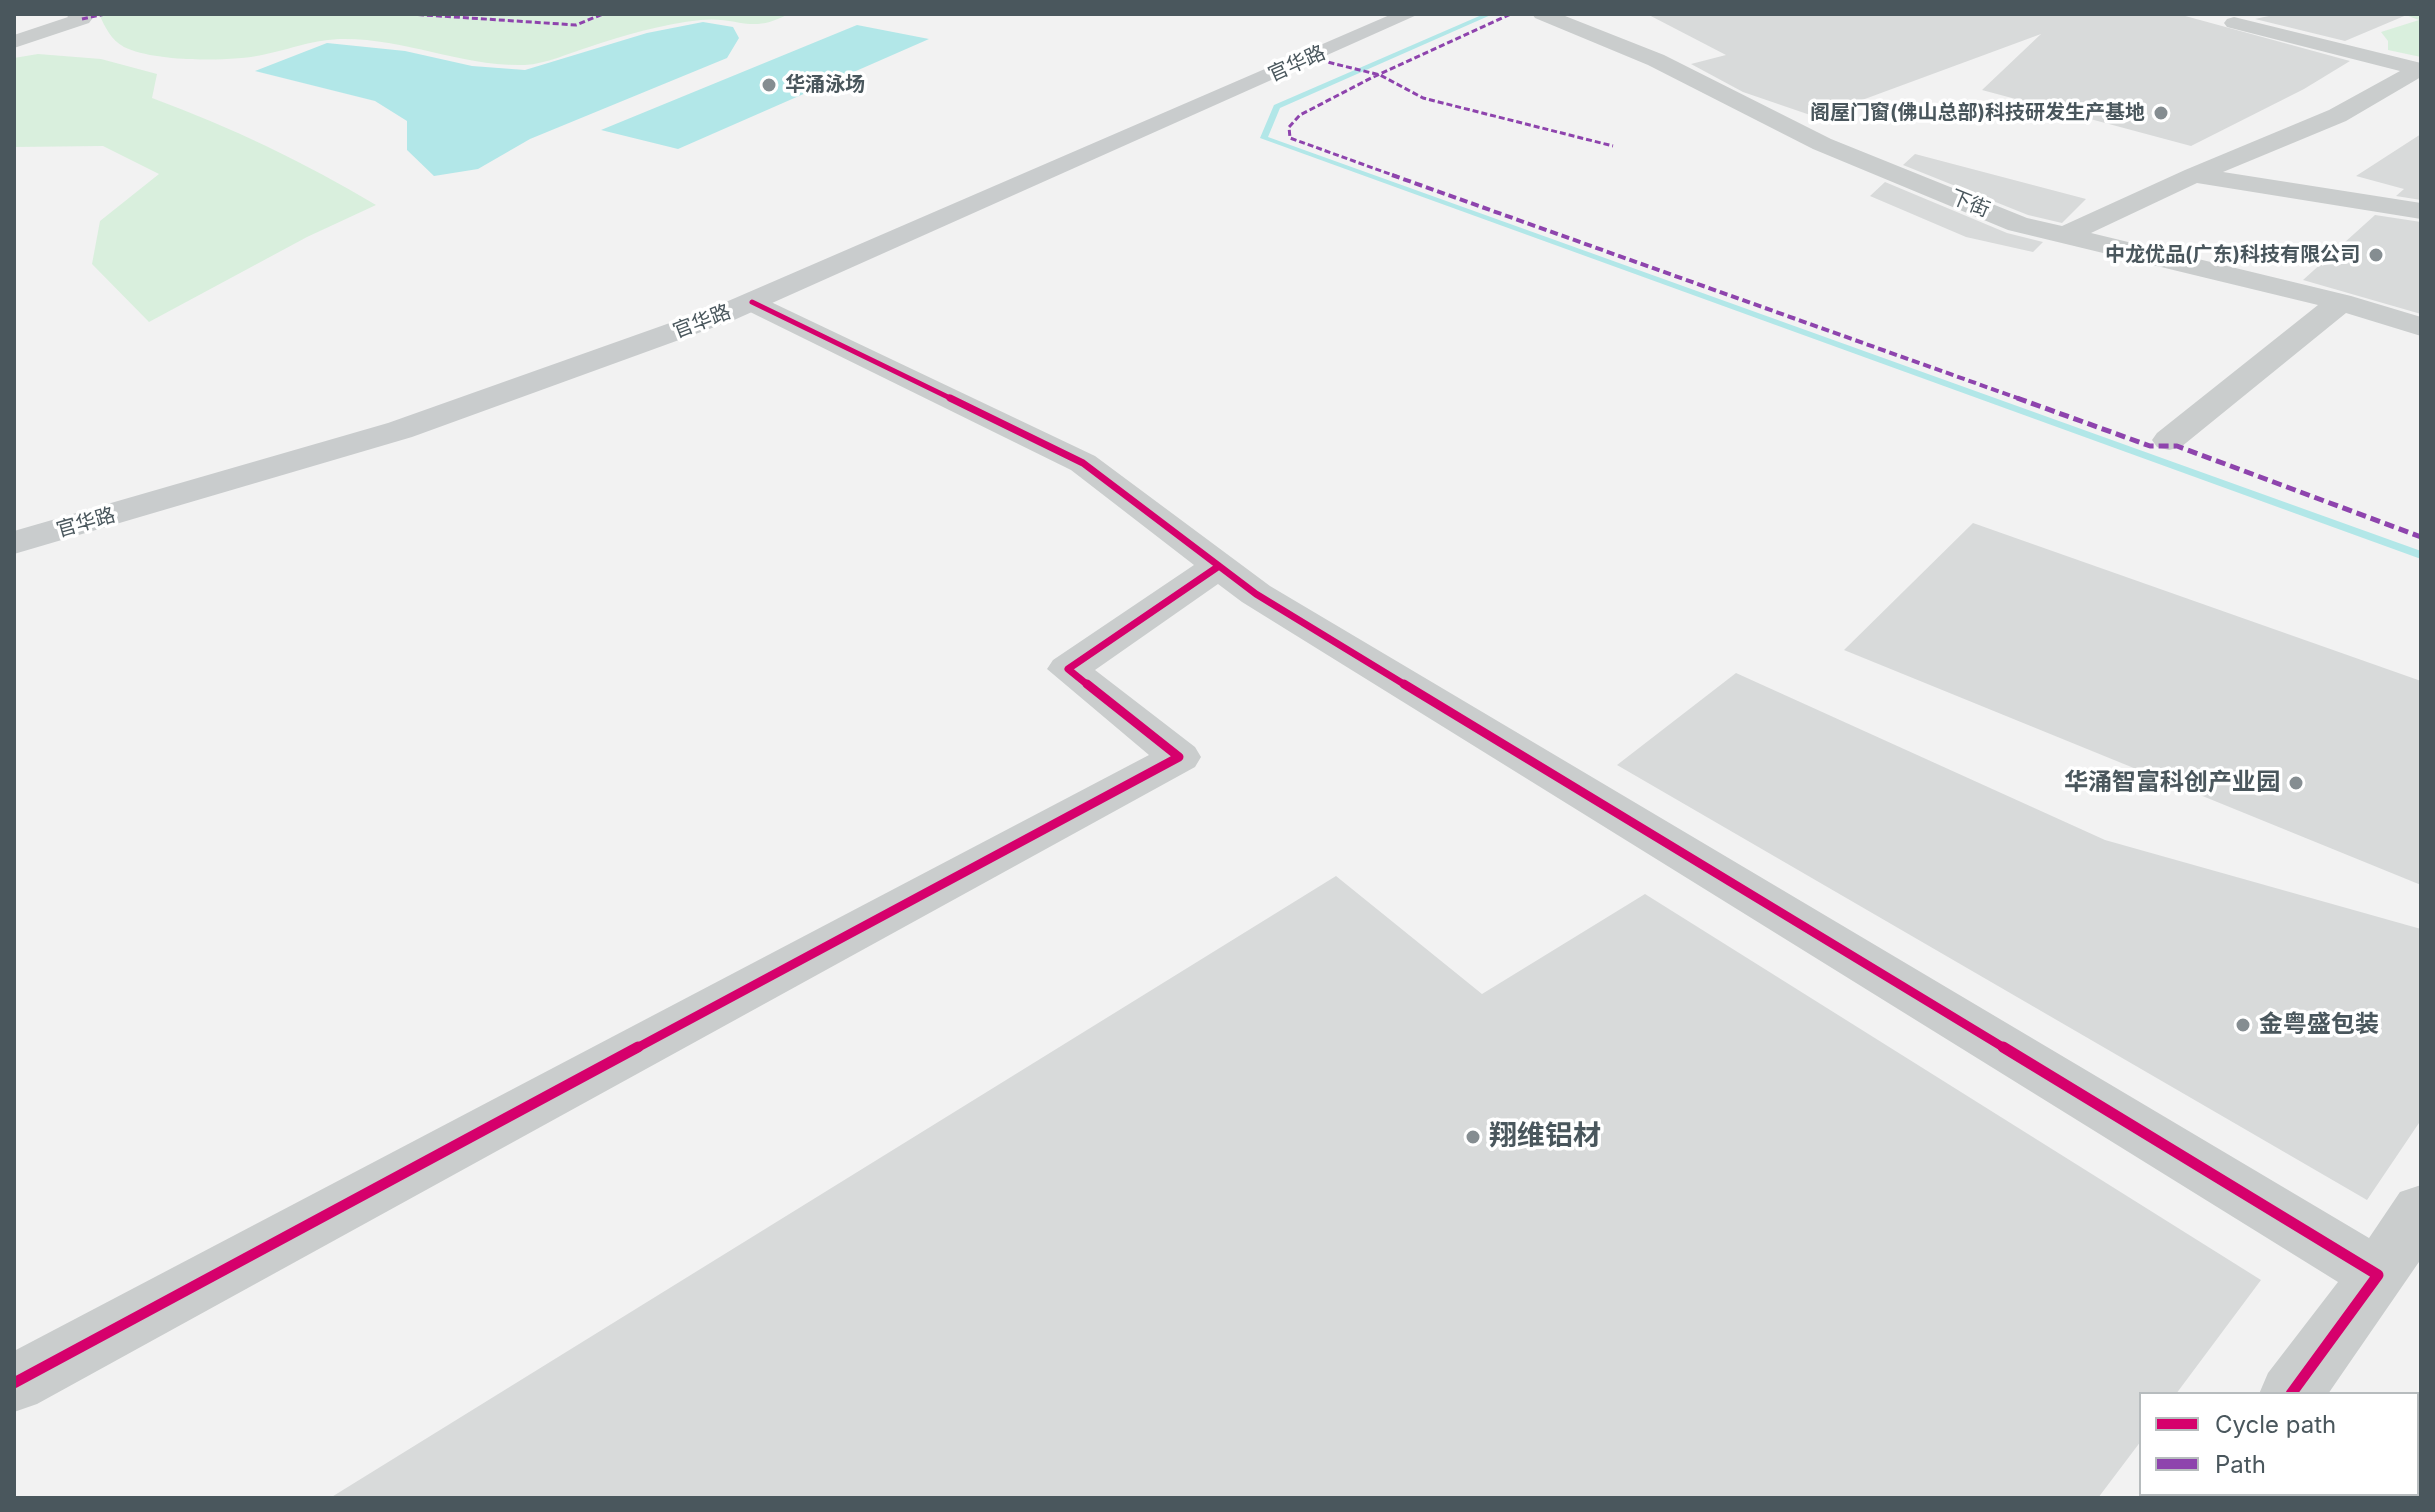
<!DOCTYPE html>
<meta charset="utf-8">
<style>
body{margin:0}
#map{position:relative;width:2435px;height:1512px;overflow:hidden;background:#f2f2f2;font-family:Inter,sans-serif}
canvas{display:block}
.frame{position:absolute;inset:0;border:16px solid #4a575d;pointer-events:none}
.legend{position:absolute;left:2139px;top:1392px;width:280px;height:104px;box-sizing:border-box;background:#fff;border:2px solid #b7bcbe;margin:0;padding:10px 14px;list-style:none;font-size:24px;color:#4a575d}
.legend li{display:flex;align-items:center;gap:16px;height:40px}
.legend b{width:40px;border:2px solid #b7bcbe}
</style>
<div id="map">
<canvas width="2435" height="1512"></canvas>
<div class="frame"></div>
<ul class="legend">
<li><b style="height:10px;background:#d6006c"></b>Cycle path</li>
<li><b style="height:10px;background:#8e44ad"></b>Path</li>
</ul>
</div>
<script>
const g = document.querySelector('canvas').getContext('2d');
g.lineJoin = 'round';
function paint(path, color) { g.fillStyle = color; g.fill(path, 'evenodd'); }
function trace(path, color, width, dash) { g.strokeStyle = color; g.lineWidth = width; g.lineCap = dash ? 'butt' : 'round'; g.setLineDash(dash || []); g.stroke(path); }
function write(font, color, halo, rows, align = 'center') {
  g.font = font + ' Inter,"Noto Sans SC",sans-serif'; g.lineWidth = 7; g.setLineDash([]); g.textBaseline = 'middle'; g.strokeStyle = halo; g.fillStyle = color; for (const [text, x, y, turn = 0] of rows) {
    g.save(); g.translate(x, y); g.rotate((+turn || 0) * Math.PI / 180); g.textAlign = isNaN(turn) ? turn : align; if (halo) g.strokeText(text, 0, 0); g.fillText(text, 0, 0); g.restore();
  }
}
paint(new Path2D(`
 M99,14H788C751,35 738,16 701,20C662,24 625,35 589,47C569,53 546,64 525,65C464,67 406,39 345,39C313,39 292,49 262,55C230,62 154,62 124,47C111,40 105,27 99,14Z
 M2403,14H2421V57L2388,50V41L2381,32L2419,20Z
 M38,54L101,59L157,74L152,98C231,127 304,162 376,205L307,237L149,322L92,264L100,221L159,174L103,146L14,147V58Z`), '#d9efdd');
paint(new Path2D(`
 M703,22L733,27L739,38L727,58L530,139L478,169L434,176L407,150V121L375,101L255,71L327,43L405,51L472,66L525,70L647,33Z
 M857,25L929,39L678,149L601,130Z`), '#b2e7e8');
paint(new Path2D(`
 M1484,14H1493L1280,108L1268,137L2421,551V559L1260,138L1274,105Z`), '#b2e7e8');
paint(new Path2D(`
 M1647,14H2178L2350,61L2304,89L2191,146L1982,90L2041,34L1816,117L1743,92L1691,64L1726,55Z
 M2278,14H2409L2345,41L2255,19Z
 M2421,134V200L2396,196L2404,189L2356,176Z
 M1915,154L2086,199L2062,223L2028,215L1903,165Z
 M1885,182L2007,233L2043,242L2033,252L1966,237L1870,196Z
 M2375,215L2421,222V314L2303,280Z
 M1973,523L2421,681V885L1844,650Z
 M1736,673L2105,840L2421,929V1120L2367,1200L1617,765Z
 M1336,876L1482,994L1645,894L2261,1280L2176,1394H2141V1441L2098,1498H330Z`), '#d8dada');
paint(new Path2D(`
 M66,14H89L92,19L89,23L14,48V35L68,17Z
 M1532,14H1560L1664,55L1831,139L2027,218L2062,226L2185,170L2329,110L2400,71L2227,27L2224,23L2227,19L2234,17L2421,63V77L2346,121L2223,172L2421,203V219L2197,183L2091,233L2351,296L2421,317V336L2346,313L2181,447L2169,450L2157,447L2152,440L2157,433L2318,305L2008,230L1813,149L1648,65L1535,18Z
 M752,293L1095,456L1270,586L2369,1238L2400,1192L2421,1185V1259L2328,1394H2259L2268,1373L2338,1282L1242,602L1218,584L1095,670L1195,747L1201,757L1195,767L37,1404L14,1412V1351L1149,755L1047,669L1053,660L1194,565L1071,470L742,308L737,302L742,296Z
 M2183,1494H2252L2250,1498H2181Z`), '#cacdcd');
paint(new Path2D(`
 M1392,14H1419L734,320L412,437L14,554V531L388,423L712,308Z`), '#c9cccd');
trace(new Path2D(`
 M409,14L576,25L603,14
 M82,19L105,14
 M1311,58L1380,75L1423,98L1613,146
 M1398,177L1290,138L1289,127L1300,115L1373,77L1511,14`), '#8e44ad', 3, [6, 3]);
trace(new Path2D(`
 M1392,175L2023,400`), '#8e44ad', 4, [8, 4]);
trace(new Path2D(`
 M2017,398L2150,446H2177L2421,537`), '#8e44ad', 5, [10, 5]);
trace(new Path2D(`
 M752,302L954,400`), '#d6006c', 5);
trace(new Path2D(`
 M950,398L1083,463L1256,594L1407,686
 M1089,686L1068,669L1219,566`), '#d6006c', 7);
trace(new Path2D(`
 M1404,684L2006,1049
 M635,1049L1179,757L1087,684`), '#d6006c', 9);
trace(new Path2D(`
 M2003,1047L2378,1275L2291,1394
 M14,1383L638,1047`), '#d6006c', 11);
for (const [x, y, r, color] of [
 [769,85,8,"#858d91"],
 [2161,113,8,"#858d91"],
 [2376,255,8,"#858d91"],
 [2296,783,8,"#858d91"],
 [2243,1025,8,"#858d91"],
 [1473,1137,8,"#858d91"]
]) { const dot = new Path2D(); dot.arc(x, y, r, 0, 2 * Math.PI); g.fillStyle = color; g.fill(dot); trace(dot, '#fff', 3); }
write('20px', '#4a575d', '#fff', [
 ["官华路",1297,64,-24],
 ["下街",1970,204,22],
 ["官华路",702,322,-21],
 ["官华路",86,523,-16]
]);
write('bold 20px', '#4a575d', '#fff', [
 ["华涌泳场",785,85,"left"],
 ["阁屋门窗(佛山总部)科技研发生产基地",2145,113],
 ["中龙优品(广东)科技有限公司",2360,255]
], 'right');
write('bold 24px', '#4a575d', '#fff', [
 ["华涌智富科创产业园",2280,783],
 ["金粤盛包装",2259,1025,"left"]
], 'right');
write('bold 28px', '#4a575d', '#fff', [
 ["翔维铝材",1489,1137]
], 'left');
</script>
